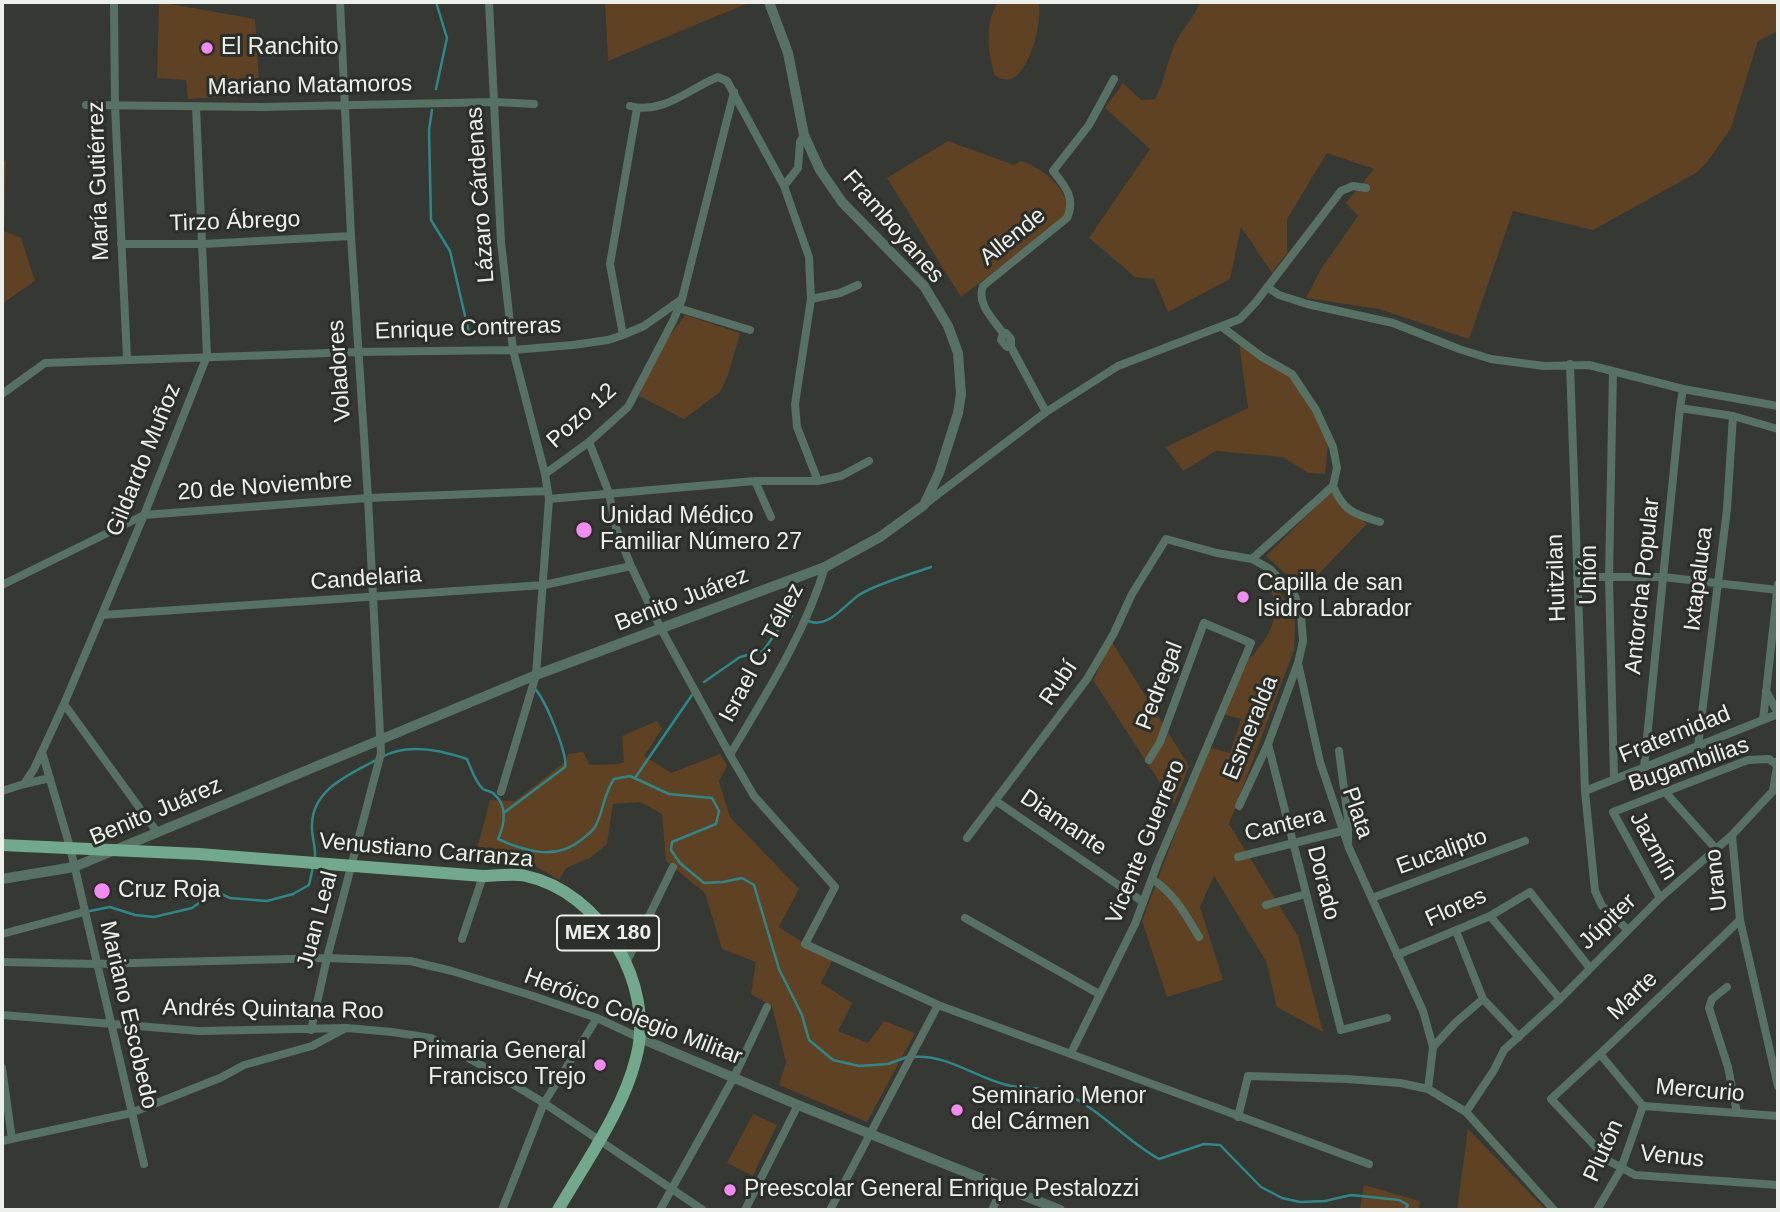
<!DOCTYPE html>
<meta charset="utf-8">
<style>
body{margin:0}
#map{position:relative;width:1780px;height:1212px;overflow:hidden;background:#363834;font-family:Helvetica,sans-serif}
canvas{display:block}
.frame{position:absolute;inset:0;border:4px solid #edefeb;pointer-events:none}
</style>
<div id="map">
<canvas width="1780" height="1212"></canvas>
<div class="frame"></div>
</div>
<script>
const g = document.querySelector('canvas').getContext('2d');
g.lineJoin = 'round';
function paint(path, color) { g.fillStyle = color; g.fill(path, 'evenodd'); }
function trace(path, color, width, dash) { g.strokeStyle = color; g.lineWidth = width; g.lineCap = dash ? 'butt' : 'round'; g.setLineDash(dash || []); g.stroke(path); }
function write(font, color, halo, rows, align = 'center') {
  g.font = font + ' Helvetica,sans-serif'; g.lineWidth = 6; g.setLineDash([]); g.textBaseline = 'middle'; g.strokeStyle = halo; g.fillStyle = color; for (const [text, x, y, turn = 0] of rows) {
    g.save(); g.translate(x, y); g.rotate((+turn || 0) * Math.PI / 180); g.textAlign = isNaN(turn) ? turn : align; if (halo) g.strokeText(text, 0, 0); g.fillText(text, 0, 0); g.restore();
  }
}
paint(new Path2D(`
 M159,2L255,19L260,95L188,99L186,80L157,78Z
 M605,2H751L608,61Z
 M998,2H1035L1039,4C1042,23 1030,72 1011,79C1005,81 1000,78 995,76C988,52 984,24 998,2Z
 M1200,2H1778V31L1758,41L1731,128L1708,161L1696,173L1593,230L1513,211L1469,339L1379,309L1306,298L1321,269L1358,216L1346,203L1374,169L1327,153L1287,219V253L1272,273L1241,227L1230,279L1168,312L1154,279L1135,277L1089,238L1150,149L1105,108L1123,83L1141,100L1155,99C1164,82 1167,63 1174,46C1181,29 1194,19 1200,2Z
 M948,141L1014,165L1021,161C1042,168 1062,184 1068,206L1063,219L961,297L887,178Z
 M6,160L4,231L21,238L35,281L2,304V162Z
 M685,315L740,333L728,375L720,392L684,419L639,396L651,362Z
 M1239,343L1291,373L1315,409L1328,442L1325,474L1308,473L1283,457L1216,451L1183,471L1166,447L1248,408Z
 M1331,492L1367,524L1303,590L1266,556Z
 M1267,573L1288,605L1295,622L1294,650L1229,824L1298,936L1323,1032L1277,1007L1266,961L1214,876L1200,907L1223,980L1167,997L1142,921L1208,747L1230,753L1241,719L1222,714L1244,661C1252,658 1255,653 1260,646C1281,620 1275,604 1267,573Z
 M1112,642L1189,766L1174,804L1093,680Z
 M657,721L662,729L644,756L671,773L720,754L727,765L719,781L730,817L799,889L779,927L832,961L821,983L852,1003L838,1031L868,1043L884,1021L915,1033L867,1122L779,1085L786,1062L772,1006L751,994L756,962L722,949L705,893L666,861L662,814L640,802L613,804L607,844L590,858L566,868L559,880L534,865L474,860L490,800L515,801L565,762L568,754L583,752L590,765L618,764L624,762L622,736Z
 M753,1114L777,1125L753,1176L727,1163Z
 M1468,1129L1546,1210H1457Z
 M1364,1185L1420,1201L1419,1210H1360Z`), '#5f4123');
trace(new Path2D(`
 M436,2L447,38L436,89
 M432,110L429,130L431,220L450,251L469,333
 M808,621C829,629 843,606 859,595C876,584 911,574 931,567
 M704,682L740,657L763,651L778,630L792,616
 M382,757C407,743 441,750 467,759C471,768 475,782 483,789C486,791 491,791 493,793C508,805 505,824 498,839C524,851 556,861 581,840C586,836 593,832 596,825C604,809 604,793 614,779L630,776L669,794L712,798L719,811L716,824L672,842L671,850L680,863L704,883L723,882L742,878L754,885L779,969L802,1015L809,1040L833,1060L859,1066L888,1064L907,1057
 M635,778L692,695
 M505,812L565,767C568,754 545,699 535,689
 M315,857C316,847 311,835 312,824C313,789 349,775 376,760
 M90,911L110,907L135,915L154,917L192,908L210,895L219,893L230,898L267,901L293,894L309,885L313,867
 M914,1057C947,1054 976,1078 1007,1085C1025,1090 1049,1086 1066,1094C1100,1109 1126,1141 1159,1159L1204,1144L1220,1145L1261,1187L1282,1198L1300,1202L1325,1201L1351,1195L1399,1200L1408,1205L1405,1210`), '#2f8888', 2.5);
trace(new Path2D(`
 M114,2L115,106L127,359
 M489,2L501,242L513,350L545,474L549,499L536,675L501,792
 M86,105L262,107L495,102L534,104
 M630,106C663,115 690,88 718,77L727,81L784,186L809,257L811,299L795,404L797,427L818,481
 M784,186L798,168L800,142L804,135
 M121,244H203L351,236
 M1267,287L1279,295L1307,304L1393,323L1459,349L1491,359L1544,366L1589,365L1683,389L1778,406
 M811,299L840,293L858,285
 M678,308L750,330
 M1222,327L1262,357L1292,374L1316,410L1333,447L1337,468L1333,486
 M1003,333L1001,340L1007,347H1011
 M623,335L610,264L637,108
 M1570,364L1585,791L1595,891L1602,906L1628,930
 M1613,371L1609,578L1614,779
 M1683,389L1680,408L1733,416L1778,429
 M2,394L45,363L357,352L513,350L573,345L608,340L623,335L644,326L682,299
 M1046,412L1011,347V339L1006,333H1003C993,319 976,303 983,286L1067,218C1076,198 1065,186 1053,171L1089,125L1114,79
 M589,442L609,493L616,528L631,566L660,627L730,755L754,796L835,887L805,944L938,1005L1369,1164
 M545,474L589,442L628,407L674,319L682,299L734,92
 M755,481L771,517
 M1333,486C1344,512 1354,514 1380,522
 M549,499L755,481H818L841,476L869,461
 M925,504L1046,412L1118,366L1240,319L1256,302L1341,191L1353,186L1366,188
 M1252,559L1333,486
 M1577,577H1663L1778,590
 M2,585L144,515L368,498L547,491
 M102,615L544,585L631,566
 M1766,691L1778,713
 M64,704L157,832
 M1763,720L1778,584
 M1268,744L1341,1030L1387,1018
 M1698,746L1727,509L1733,416
 M1339,751L1348,819V842
 M42,752L70,847L144,1164
 M730,755C765,695 805,634 825,567
 M1644,768L1680,408
 M24,784L50,778
 M2,791L24,784L34,769L64,704L144,515L207,356L196,107
 M1585,791L1778,714
 M1666,793L1716,849
 M996,801L1143,902
 M1239,806L1268,744L1298,663
 M1732,835L1740,920L1778,1086
 M967,838L1087,679L1114,633L1132,594L1166,539L1217,553L1252,559L1270,569L1295,596L1301,614L1303,641L1298,663L1320,762L1349,848L1423,1011L1433,1047L1428,1089
 M1238,857L1342,831
 M1152,879C1174,893 1186,915 1199,937
 M1372,898L1525,841
 M1660,898L1613,812L1748,760L1769,759L1777,765
 M1266,905L1306,894
 M1490,916L1560,999
 M965,918L1099,994
 M1740,920L1600,1054L1551,1099L1609,1161L1635,1175L1778,1185
 M1456,931L1483,999L1519,1037
 M2,934L84,912
 M462,939L483,876
 M1397,955L1490,916L1530,892L1589,967
 M2,962L96,964L327,958L410,961L452,971L533,996L597,1018L640,1038
 M626,963L673,867
 M1727,987L1712,999L1709,1008L1728,1067L1737,1113
 M2,1015L199,1031L347,1028L392,1032L431,1038L481,1065L544,1103L703,1210
 M311,1030L327,958L381,753L368,498L351,236L340,2
 M1433,1047L1456,1022L1483,999
 M1071,1053L1135,924L1158,862L1251,643L1204,623L1160,742L1149,760
 M1600,1054L1643,1106L1778,1116
 M2,1068L12,1139
 M1466,1112L1494,1070L1504,1050L1560,999L1660,898L1732,835L1773,791L1778,761
 M1238,1117L1248,1076L1347,1079L1400,1083L1428,1089L1466,1112L1554,1210
 M2,1141L131,1113L220,1078L244,1065L312,1046L344,1029
 M502,1210L544,1103L597,1018
 M660,1210L734,1077L767,1007
 M745,1210L798,1105
 M830,1210L938,1005
 M992,1210L1002,1188
 M1597,1210L1621,1169L1643,1106`), '#577164', 8);
trace(new Path2D(`
 M2,879L74,867L536,675L825,567L880,537L924,505L939,473L958,413L961,394L958,353L948,326L924,286L842,202L820,170L804,135L788,53L769,2
 M640,1038L798,1105L1060,1210`), '#577164', 10);
trace(new Path2D(`
 M2,845L199,854L483,876C497,876 513,873 526,876C601,892 656,985 636,1058C623,1111 585,1163 558,1210`), '#72a98e', 12);
for (const [x, y, r, color] of [
 [207,48,7,"#f38af1"],
 [584,530,9,"#f38af1"],
 [1243,597,7,"#f38af1"],
 [102,891,9,"#f38af1"],
 [600,1065,7,"#f38af1"],
 [957,1110,7,"#f38af1"],
 [730,1190,7,"#f38af1"]
]) { const dot = new Path2D(); dot.arc(x, y, r, 0, 2 * Math.PI); g.fillStyle = color; g.fill(dot); trace(dot, '#2c2e2a', 2.5); }
for (const [x, y, w] of [
 [608,933,102]
]) { const box = new Path2D(); box.roundRect(x - w / 2, y - 17.5, w, 35, 5); g.fillStyle = '#2c2e2a'; g.fill(box); trace(box, '#edefeb', 2); }
write('bold 21px', '#edefeb', null, [
 ["MEX 180",608,933]
]);
write('23px', '#edefeb', '#2c2e2a', [
 ["El Ranchito",221,48],
 ["Unidad Médico",600,517],
 ["Familiar Número 27",600,543],
 ["Capilla de san",1257,584],
 ["Isidro Labrador",1257,610],
 ["Cruz Roja",118,891],
 ["Primaria General",586,1052,"right"],
 ["Francisco Trejo",586,1078,"right"],
 ["Seminario Menor",971,1097],
 ["del Cármen",971,1123],
 ["Preescolar General Enrique Pestalozzi",744,1190]
], 'left');
write('23px', '#edefeb', '#2c2e2a', [
 ["Mariano Matamoros",310,86,-1],
 ["María Gutiérrez",99,181,-92],
 ["Lázaro Cárdenas",481,195,-94],
 ["Tirzo Ábrego",235,222,-2],
 ["Framboyanes",893,227,49],
 ["Allende",1013,237,-39],
 ["Enrique Contreras",468,329,-2],
 ["Voladores",340,371,-94],
 ["Pozo 12",582,416,-42],
 ["Gildardo Muñoz",144,460,-68],
 ["20 de Noviembre",265,487,-4],
 ["Unión",1590,575,-90],
 ["Huitzilan",1557,578,-92],
 ["Candelaria",366,579,-4],
 ["Ixtapaluca",1699,579,-83],
 ["Antorcha Popular",1643,586,-84],
 ["Benito Juárez",682,600,-21],
 ["Israel C. Téllez",762,653,-62],
 ["Rubí",1059,683,-56],
 ["Pedregal",1160,686,-69],
 ["Esmeralda",1251,728,-68],
 ["Fraternidad",1675,735,-22],
 ["Bugambilias",1689,765,-19],
 ["Benito Juárez",156,812,-23],
 ["Plata",1357,813,71],
 ["Diamante",1063,823,34],
 ["Cantera",1285,825,-14],
 ["Vicente Guerrero",1146,842,-68],
 ["Jazmín",1653,846,61],
 ["Venustiano Carranza",426,851,5],
 ["Eucalipto",1442,852,-20],
 ["Urano",1717,880,-96],
 ["Dorado",1323,883,76],
 ["Flores",1456,908,-24],
 ["Juan Leal",318,920,-75],
 ["Júpiter",1608,922,-44],
 ["Marte",1633,996,-44],
 ["Andrés Quintana Roo",273,1010,1],
 ["Mariano Escobedo",128,1015,77],
 ["Heróico Colegio Militar",633,1017,21],
 ["Mercurio",1700,1091,5],
 ["Plutón",1604,1151,-66],
 ["Venus",1672,1157,6]
]);
</script>
